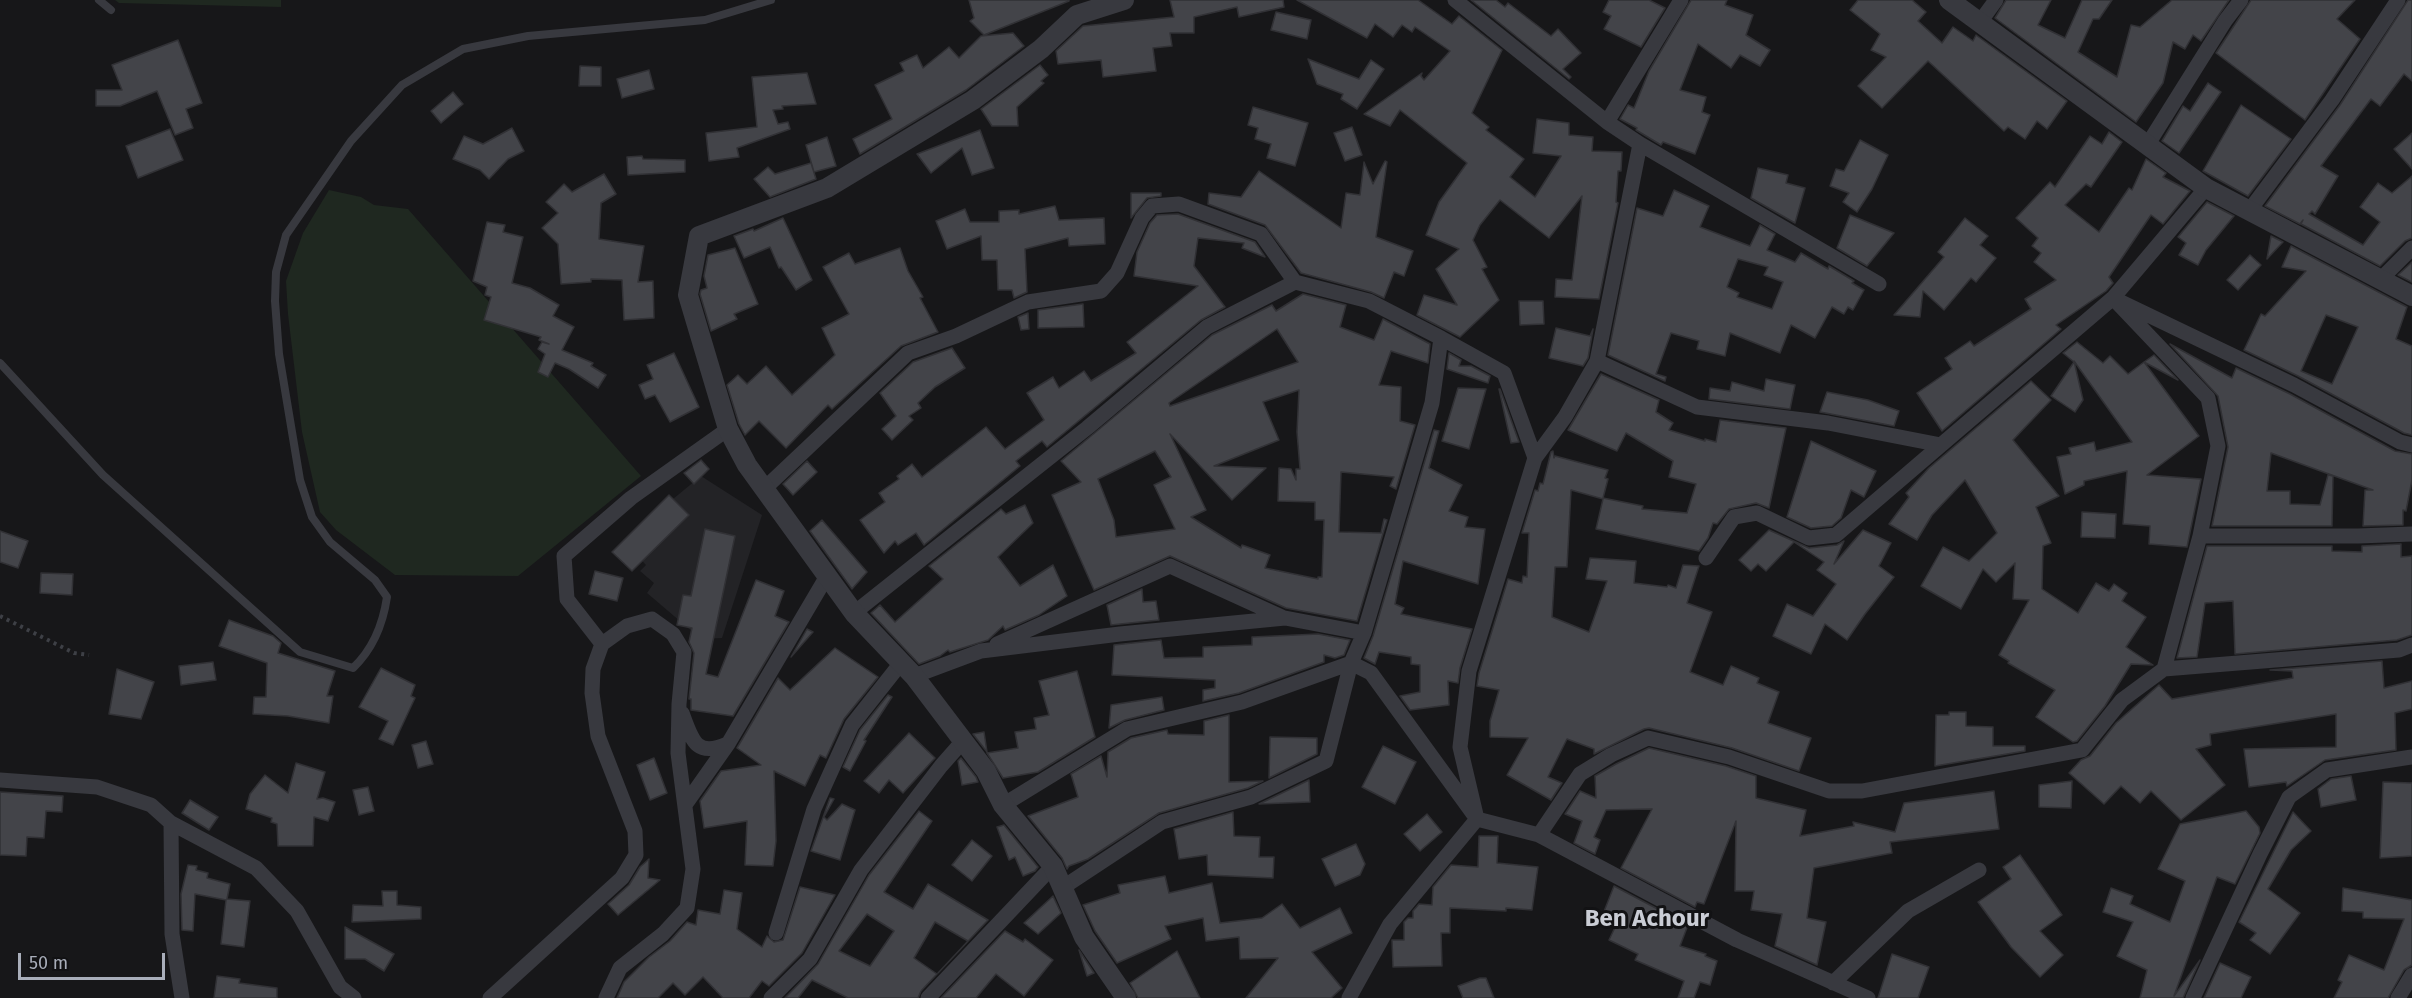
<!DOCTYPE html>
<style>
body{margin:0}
#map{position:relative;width:2412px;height:998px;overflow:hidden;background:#171719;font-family:"Fira Sans",sans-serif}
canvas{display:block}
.scale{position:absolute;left:18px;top:953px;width:147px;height:27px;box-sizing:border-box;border:3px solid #a9aeba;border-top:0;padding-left:8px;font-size:18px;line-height:21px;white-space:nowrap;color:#a9aeba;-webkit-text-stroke:4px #121214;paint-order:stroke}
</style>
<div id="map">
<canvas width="2412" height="998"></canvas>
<div class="scale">50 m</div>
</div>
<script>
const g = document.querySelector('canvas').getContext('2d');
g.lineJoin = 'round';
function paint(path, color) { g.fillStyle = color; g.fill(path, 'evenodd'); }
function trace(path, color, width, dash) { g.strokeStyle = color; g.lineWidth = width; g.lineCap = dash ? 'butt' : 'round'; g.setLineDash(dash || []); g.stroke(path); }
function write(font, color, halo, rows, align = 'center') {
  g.font = font + ' "Fira Sans",sans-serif'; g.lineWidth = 6; g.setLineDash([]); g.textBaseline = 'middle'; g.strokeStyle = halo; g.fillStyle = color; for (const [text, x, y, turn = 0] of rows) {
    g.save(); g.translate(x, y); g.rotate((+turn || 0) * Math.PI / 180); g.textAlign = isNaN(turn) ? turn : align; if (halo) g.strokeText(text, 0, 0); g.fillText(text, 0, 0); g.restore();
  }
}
paint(new Path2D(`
 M701,476L762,515L722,638L701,639L647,593L654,583L640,571L646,565L623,540Z`), '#232326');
paint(new Path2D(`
 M115,0H281V7L119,3Z
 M329,190L361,197L374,205L408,209L641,476L518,576L395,575L336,530L320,512L302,432L288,314L286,281L303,233Z`), '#1f2820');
const building = new Path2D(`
 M969,0H1069V1L984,35L970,21L974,18Z
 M1170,0H1283L1284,7L1239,17L1237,7L1194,17V33H1170L1172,46L1153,48L1156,71L1103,77L1101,60L1058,64L1056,51L1083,26L1174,17Z
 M1297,0H1418L1452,24L1459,16L1502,50L1472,113L1489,127L1486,130L1524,159L1510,177L1535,197L1561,156L1533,153L1537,119L1569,123V135L1593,137L1592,151L1622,152L1621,171H1618L1616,202L1618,203L1599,299L1555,297L1556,279L1572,280L1582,196L1549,238L1500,200L1480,225L1473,240L1487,267L1482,269L1499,300L1460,337L1417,315L1424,295L1457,305L1436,269L1459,249L1426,235L1439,202L1467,163L1400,110L1390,126L1364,114L1422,73L1421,76L1424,80L1450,51L1415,27L1412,32L1402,25L1393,37L1375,24L1367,38Z
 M1471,0H1496L1505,7L1508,3L1551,36L1558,29L1581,53L1563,69L1571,77L1569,79Z
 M1609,0H1649L1665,8L1641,47L1604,29L1611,16L1603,12Z
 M1691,0H1727L1725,5L1753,15L1746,35L1770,50L1760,66L1740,55L1731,68L1698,44L1680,90L1706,97L1702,112L1710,115L1695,154L1663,142L1661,145L1636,130L1637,128L1620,119L1628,105L1634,108L1649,71Z
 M1858,0H1912L1926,12L1918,21L1942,43L1953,27L1973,41L1976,35L2067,101L2047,129L2037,121L2025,139L2008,127L2004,131L1928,61L1882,108L1858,86L1886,57L1871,50L1880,34L1850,10Z
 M2006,0H2051L2038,25L2065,38L2082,0H2112L2099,19H2093L2078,52L2117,77L2131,25L2140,27L2172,0H2229L2201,41L2193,35L2185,49L2173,42L2163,83L2136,122L1995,18Z
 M2251,0H2355L2337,19L2360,39L2305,120L2216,53Z
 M2408,0H2412V81L2404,74L2380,106L2371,99L2321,166L2338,176L2315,214L2312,211L2309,214L2363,245L2380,222L2360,207L2378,183L2392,193L2412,176V238L2405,241L2380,266L2301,224L2303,220L2300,224L2265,206L2340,105Z
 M1276,12L1311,20L1307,39L1271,30Z
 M1013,33L1024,46L966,90L860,154L853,139L892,119L875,85L904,71L900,63L917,55L923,68L949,47L959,58L981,36Z
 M178,40L202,103L186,109L193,128L175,135L157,91L120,106H96V90H122L112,65Z
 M1308,59L1359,79L1371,60L1384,69L1357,109L1341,99L1343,94L1317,84Z
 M1040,65L1048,75L1041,81L1044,83L1017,107L1018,126H992L981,109Z
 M580,66L601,67V86H579Z
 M649,70L654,89L622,98L617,79Z
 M807,73L816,104L782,106L783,109L773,110L778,124L788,122L790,129L737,148L739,157L709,161L706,133L757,127L752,77Z
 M2208,83L2221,92L2179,153L2162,141L2183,106L2190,111Z
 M453,92L463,104L441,123L431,111Z
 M2241,105L2291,139L2248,196L2203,171Z
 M1253,107L1308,123L1295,166L1267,158L1271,144L1255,139L1258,128L1248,125Z
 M1352,127L1362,155L1345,161L1334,133Z
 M512,128L524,151L508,159L489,179L480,170L453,159L464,136L483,144Z
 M170,129L183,160L138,178L126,146Z
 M980,130L994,168L972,175L962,148L931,173L917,154Z
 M2109,132L2122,142L2091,187L2086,184L2065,205L2099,232L2129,188L2132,190L2146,159L2166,173L2163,177L2190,191L2163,224L2151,215L2109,277L2113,283L2106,291L2056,325L2061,329L1942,431L1917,393L1952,369L1945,358L1970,341L1974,346L2031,309L2025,299L2056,280L2034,262L2041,253L2032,246L2038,238L2016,218L2050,182L2055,187L2090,136L2102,144Z
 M2412,133V169L2394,149Z
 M827,137L836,166L814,172L806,145Z
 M1860,140L1888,155L1872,189L1857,212L1843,202L1849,193L1830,186L1836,169L1844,171Z
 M642,156L643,159L685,160V172L628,175L627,157Z
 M1385,161L1387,162L1376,237L1413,251L1404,276L1394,272L1384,298L1371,292L1301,273L1265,225L1208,204L1209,193L1241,197L1259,171L1341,228L1346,193L1360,195L1364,162L1373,184Z
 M811,163L816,179L770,197L754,179L768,167L775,174Z
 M1758,168L1788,175L1786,183L1805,188L1795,223L1751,198Z
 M604,174L616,194L601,203L599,239L644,246L638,282L653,281L654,318L624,320L622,280L591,279V282L561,284L558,244L542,228L558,213L546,202L564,184L572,192Z
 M1674,190L1709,206L1700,227L1750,246L1760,225L1775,234L1767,250L1795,262L1801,253L1828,269L1829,266L1854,281L1852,283L1864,290L1853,310L1848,307L1844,314L1832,307L1815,338L1791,325L1780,353L1730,333L1725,356L1697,349L1699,341L1671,333L1656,374L1666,377L1665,381L1608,355L1637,208L1663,216ZM1738,259L1768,267L1764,275L1783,282L1772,309L1737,297L1739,293L1727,287Z
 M1131,193H1161V196L1147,198L1131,218Z
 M2207,202L2234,216L2206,250L2198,265L2179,255L2186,243L2178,237Z
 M1055,206L1059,220L1104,218L1105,244L1069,246L1068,238L1025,249L1027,292L1014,298L1012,290H998L997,260H982L981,236L947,249L936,221L965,209L970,222H999V211L1019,210V214Z
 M1178,214L1255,242L1265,257L1242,248L1244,243L1198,238L1194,266L1225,307L1201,320L1047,447L1042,441L1016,461L1020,466L924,545L916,533L898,545L895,541L884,553L860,520L885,502L879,493L899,479L897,476L912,464L922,477L986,427L1005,449L1044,420L1027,393L1053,377L1059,388L1084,371L1091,381L1136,353L1127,342L1198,286L1134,276L1137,252L1150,223L1157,215Z
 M1850,215L1894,233L1867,266L1837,248Z
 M783,218L812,280L796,290L781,267L779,268L770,247L744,258L734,236L753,229L754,231Z
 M1965,218L1988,236L1980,245L1996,258L1976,282L1971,278L1944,310L1923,291L1920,317L1894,315L1944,257L1938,252Z
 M487,222L505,225L503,232L523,237L512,283L530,288L559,305L553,316L574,327L562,350L593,363L591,366L606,375L598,388L569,369L555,363L548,377L538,372L545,354L538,349L542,342L549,344L539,340L541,337L484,320L491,297L485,295L487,287L473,281Z
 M2271,236L2283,242L2267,259Z
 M2291,246L2407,307L2396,339L2412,346V435L2404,433L2298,376L2244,350L2261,314L2265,316L2306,271L2282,267ZM2326,315L2358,327L2332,384L2301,371Z
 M735,248L758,304L734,314L737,319L711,331L700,294L701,290L707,288L704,276L708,255Z
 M900,248L908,271L923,297L920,298L938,332L901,346L832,409L828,405L786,448L759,421L745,435L739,424L727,385L738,375L747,384L766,366L792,395L835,355L822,328L849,314L823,267L849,253L855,264Z
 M2250,255L2261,265L2238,290L2227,280Z
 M2412,262V282L2398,275Z
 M1303,294L1346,305L1340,327L1374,340L1383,319L1430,344L1428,363L1391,351L1379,385L1401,387L1400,421L1415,425L1396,489L1390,486L1394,477L1341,472L1339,532L1381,533L1384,519L1387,520L1357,621L1286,608L1170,556L1094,590L1052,495L1081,482L1061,461L1212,335L1272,305L1276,311ZM1277,329L1298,362L1170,406L1169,403ZM1299,390L1297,432L1300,469H1296V480L1291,469L1279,468L1278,501L1315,502V520H1324L1322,577H1318V579L1265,568L1270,555L1242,545L1241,548L1191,517L1206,510L1170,434L1232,500L1266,468L1214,466L1279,440L1263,402ZM1155,451L1171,477L1154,485L1175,529L1116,537L1114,520L1098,479Z
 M1519,301H1543L1544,324L1520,325Z
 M1083,304L1084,327L1038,328V310Z
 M1028,313L1029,329L1021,330L1018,317Z
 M1556,328L1590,336L1593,329L1588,358L1583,366L1549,358Z
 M2077,342L2103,363L2110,356L2128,374L2144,362L2199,436L2147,475L2201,479L2187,547L2149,544L2150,526L2123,524L2127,471L2084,481V485L2065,494L2057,457L2071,454L2069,448L2094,442L2096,451L2132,442L2074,361L2083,400L2075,412L2051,396L2074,362L2063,353Z
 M2170,344L2232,378L2236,368L2290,394L2395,451L2412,454V480L2406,511L2403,510V525L2363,526L2365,490H2373L2271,453L2267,491H2290V504L2320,505L2328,475L2333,476L2332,526H2212L2228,447L2218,396Z
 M952,348L965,368L935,387L918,403L921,408L909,416L913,420L892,440L882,429L896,416L880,393L913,362Z
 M674,353L699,407L670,422L655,395L645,399L639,385L653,379L647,365Z
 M1449,353L1461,360L1459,366H1471L1490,376L1488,383L1447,369Z
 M2154,355L2178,380L2144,362Z
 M1601,374L1659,400L1656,412L1673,423L1669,430L1705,441V439L1716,442L1720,420L1786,428L1769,508L1756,503L1729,509L1717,524L1713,523L1708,538L1699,551L1596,529L1603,499L1571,490L1567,567H1555L1552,617L1589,632L1607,581L1586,579L1590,558L1636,561L1634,583L1667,587L1668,585L1676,588L1683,565L1699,566L1687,603L1712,612L1690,672L1723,685L1731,666L1759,678L1757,683L1779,692L1768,723L1811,738L1799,771L1732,748L1649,728L1644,729L1594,754V749L1567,739L1548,777L1562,783L1551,800L1507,775L1528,738L1490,737V721L1499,690L1477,686L1479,673L1508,579L1522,583L1523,576L1527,577L1529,533H1522L1535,490L1538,491L1540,483L1543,484L1551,452L1553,451L1554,458L1555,456L1608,470L1605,478L1608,479L1603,498L1643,506L1642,509L1687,513L1696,484L1669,477L1673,461L1626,433L1617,451L1568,430Z
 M1766,379L1795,385L1790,409L1709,399L1710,388L1730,391L1732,382L1764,391Z
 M2031,381L2051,400L2013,440L2059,496L2036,507L2051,543L2043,546L2042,589L2078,613L2096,583L2109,591L2114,584L2127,593L2122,601L2146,617L2126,647L2153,665L2131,664L2105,706L2077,741L2073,742L2036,717L2055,690L2008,663L2009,661L1999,655L2029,600L2013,599L2015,563L1996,582L1983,569L1961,609L1921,586L1943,547L1969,561L1997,533L1965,480L1932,515L1917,540L1889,524L1909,497L1906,493L1929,468Z
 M1458,388L1486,389L1469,449L1442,441Z
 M1499,389H1500L1519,442L1511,443Z
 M1827,392L1868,400L1899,411L1894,426L1820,412Z
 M1434,430L1439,431L1429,468L1462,485L1449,511L1468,517L1465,527L1485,529L1478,584L1403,561L1395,604L1404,608L1401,614L1472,629L1460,668L1458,683L1448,681L1449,705L1410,710L1400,696L1420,692V665L1411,664V657L1379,652L1375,664L1364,658L1373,636Z
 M1811,441L1876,471L1864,497L1851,490L1841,518L1832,526L1811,528L1787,517Z
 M701,460L709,469L694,484L684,473Z
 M807,461L817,472L793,495L783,484Z
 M669,495L689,515L632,571L612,552Z
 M1025,505L1033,523L998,557L1020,586L1053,565L1067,596L1039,615L1005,630L1003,626L988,640L950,652L948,650L940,656L919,664L871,613L880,605L895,622L943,579L929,566L1001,509L1006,514Z
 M2082,512L2116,514L2115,538L2081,537Z
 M822,520L867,572L852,589L810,531Z
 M705,529L735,536L706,674L718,677L756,580L784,591L775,616L789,622L733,716L691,710V699H689L694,653L689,642L692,628L677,625L683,595L691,596Z
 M1769,530L1809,548L1837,545L1844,541L1834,564L1863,530L1891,543L1879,566L1894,577L1865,614L1847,640L1825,624L1811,654L1773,636L1787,604L1813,616L1836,584L1817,570L1824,562L1794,542L1766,571L1758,564L1751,571L1739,560Z
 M0,531L28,541L18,568L0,562Z
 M2401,544V557L2412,556V635L2397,640L2235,654L2233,601L2205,603L2197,657L2177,658L2207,546H2332V551L2362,552V546Z
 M595,571L623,578L617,601L589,594Z
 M41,573L73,574L72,595L40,593Z
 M1142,589L1143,602L1156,601L1159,620L1111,625L1107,605Z
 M229,620L273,636L281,643L278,653L335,671L327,696H333L329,723L288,716L253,714L254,697H266L267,663L219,646Z
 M807,629L813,632L791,657Z
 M1318,634L1350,640L1344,655L1335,658L1324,655V662L1239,693L1203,701V690L1215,688V680L1112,675L1114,645L1161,640L1164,658L1203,657V647L1252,645V637Z
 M835,648L878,677L844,719L826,758L820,755L805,786L774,771L776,841L773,866L745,865L747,821L704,828L700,801L721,771L761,765L737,748L778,678L790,690Z
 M2382,661L2384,688L2412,681V709L2395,713L2396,750L2325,760L2287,786L2286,782L2249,787L2244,749L2336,747V714L2210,734L2211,745L2196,749L2225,785L2181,820L2151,791L2140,803L2121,786L2104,804L2069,773L2081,760L2090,756L2116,723L2159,685L2172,699L2293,678L2292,671L2270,670Z
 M213,662L216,680L181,685L179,666Z
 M381,668L415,685L411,696L415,698L393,745L379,739L388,721L359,707Z
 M117,669L154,682L141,719L109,714Z
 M1077,671L1095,737L1038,772L1003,778L987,753L1018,748L1015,732L1036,729L1034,718L1049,715L1039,681Z
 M888,695L892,697L864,740L866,741L850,771L843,767L860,730Z
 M1162,697L1164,710L1125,720L1109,728L1111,705Z
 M1949,712H1966V726L1993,727V746H2025V751L1935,766L1936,715H1949Z
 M1229,715V782L1263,781L1248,788L1159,813L1088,859L1069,866L1067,869L1062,858L1028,816L1078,797L1071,774L1101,756L1107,777L1108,752L1131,738L1167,730L1168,734L1204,735V721Z
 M984,732L987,752L973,734Z
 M909,733L935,758L903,793L889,780L879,793L864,781Z
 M1270,737L1317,738V754L1269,778Z
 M426,741L433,764L418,768L412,745Z
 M1383,746L1416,762L1395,804L1362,787Z
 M1649,748L1726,766L1756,776V798L1806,810L1800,836L1854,826L1853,822L1895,832L1904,803L1994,791L1999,829L1890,842L1892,853L1814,868L1807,918L1826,922L1817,965L1775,946L1782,914L1751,910L1754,891H1735L1736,821L1704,904L1697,902L1695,907L1621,868L1652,809L1606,810L1594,837L1600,840L1595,854L1574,843L1582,821L1565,814L1580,791L1596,798L1595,776L1616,764Z
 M654,758L667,793L650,800L637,765Z
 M961,758L976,777L978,782L962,785L958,761Z
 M296,763L325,772L317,799L323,798L335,802L328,821L314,817L313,846H278L277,824L271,822L272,818L246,809L250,794L265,775L288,793Z
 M2351,776L2356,800L2321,807L2318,789L2331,779Z
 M1309,780L1310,802L1259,804Z
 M2072,781L2071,808L2039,807V785Z
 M2383,782L2412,783V856L2380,858Z
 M368,787L374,811L359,815L353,790Z
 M0,792L63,796L62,812L46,811L44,838L27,837L26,856L0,855Z
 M830,798L834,799L824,817L827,820L842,804L855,810L840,860L811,851Z
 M190,800L218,817L209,830L182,813Z
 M919,811L932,821L884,892L913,909L928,884L988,920L938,973L968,941L935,922L914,958L937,974L921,991L918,998H848L812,980L798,998H785L818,964L869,875ZM867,914L894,931L870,966L839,951Z
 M2246,811L2259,827L2260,833L2235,884L2217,877L2174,996L2200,960L2183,998H2140L2147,970L2117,956L2133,922L2103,912L2111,888L2133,896L2130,904L2170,922L2185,881L2158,869L2180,824Z
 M1233,812L1234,836L1260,837L1259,857H1274L1273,878L1208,875L1207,855L1179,859L1174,829Z
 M2293,812L2311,831L2291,850L2268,889L2300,913L2270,954L2250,940L2256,933L2239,922Z
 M1427,814L1442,832L1420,851L1404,834Z
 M1004,825L1038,867L1035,871L1023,876L1015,857L1009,860L997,827Z
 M1479,836H1498L1497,863L1538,867L1532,910L1506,908V911L1450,908V933H1441L1442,966L1393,967L1392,940H1404V922L1408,918H1413V911L1419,904L1432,905L1433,887L1451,865L1478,867Z
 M972,840L992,856L972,881L952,865Z
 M1356,844L1365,864L1360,875L1335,886L1322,859Z
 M2020,855L2062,915L2040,931L2063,955L2040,977L2011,947L1978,902L2011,879L2003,867Z
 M649,859L648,878L660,880L618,915L608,904L629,885L640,867Z
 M188,865L197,866L196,870L208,873L207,878L230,884L227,899L250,901L244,947L221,944L226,900L195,894L193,931L182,930L181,894Z
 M1165,876L1169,893L1212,883L1220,923L1262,918L1282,904L1300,928L1340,908L1352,933L1312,952L1342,988L1331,998H1246L1278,958L1240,959L1239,937L1206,941L1203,918L1165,926L1171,939L1117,963L1095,931L1083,905L1120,893L1118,885Z
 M1614,886L1688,925L1680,946L1706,954L1705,956L1717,961L1710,985L1700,982L1694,998H1678L1684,981L1635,960L1638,954L1609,940L1618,921L1603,914Z
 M800,887L835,895L802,953L769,986L762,981L749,998H723L703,977L685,995L673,983L658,998H617L624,982L649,957L670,941L687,922L696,925L698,910L720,914L724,890L742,893L737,929L762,947L767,936L774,942L783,940Z
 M2343,888L2412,900V965L2404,970L2388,998H2334L2342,982L2338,980L2349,955L2384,970L2404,919L2363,918V912L2342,911Z
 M382,891H397V905L421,907V919L352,922L353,905L383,906Z
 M1053,896L1061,913L1038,934L1024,923Z
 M345,927L394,954L384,971L365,959H345Z
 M1005,931L1023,942L1025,939L1053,960L1024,996L996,974L976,998H941Z
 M1079,950L1094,973L1087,976Z
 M1177,951L1200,998H1138L1130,983Z
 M1892,954L1929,967L1918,998H1878Z
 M2220,963L2251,977L2241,998H2204Z
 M217,976L240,979L239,983L277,988V998H214Z
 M1480,978H1486L1494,998H1463L1458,986Z`);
paint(building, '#434449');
trace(building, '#313135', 1.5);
trace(new Path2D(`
 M0,616L74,653L89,655`), '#3e4046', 4, [3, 4.5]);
trace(new Path2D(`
 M99,0L111,10
 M0,363L103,475L300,652L353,668C373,649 383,624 387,597L375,580L330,542L312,517L300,480L279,354L275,301L276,272L286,235L351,141L402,85L463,49L528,36L705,20L771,0`), '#38393f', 8);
trace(new Path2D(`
 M1455,0L1607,122L1640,144
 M1980,22L1996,0
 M1607,122L1681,0
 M2148,144L2225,21L2241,0
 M2249,211L2332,100L2398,0
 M2380,280L2412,248
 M1879,284L1640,144L1597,361L1697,407L1828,423L1941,445L2113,298L2206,188
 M2113,298L2208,398L2218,446L2200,536L2164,669
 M2121,302L2294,385L2400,442L2412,445
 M1441,338L1504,373L1535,458
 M764,489L908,353L956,336L1028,302L1101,291L1117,273L1142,218L1152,206L1179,204L1261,234L1295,282
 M2200,536H2358L2412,534
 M1706,558L1734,517L1757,513L1809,538L1836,535L1941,445
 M854,613L1087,428L1207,327L1295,282L1369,301L1441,338L1432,403L1364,633L1351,663L1326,761L1251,797L1162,822L1062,888
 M602,644L567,599L564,556L631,498L728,429
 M997,644L1170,566L1282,617
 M914,676L981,651L1120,634L1285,618L1364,633
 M682,713C692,739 695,758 727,744
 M0,780L97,787L151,805L171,823L256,868L297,911L340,987L354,998
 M685,805L728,744L827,576
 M1003,805L1127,729L1242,702L1351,663L1371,673L1477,819L1539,835L1737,940L1868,998
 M171,823L172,934L182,998
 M1539,835L1580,774L1611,755L1648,738L1729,757L1829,791H1862L2082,750L2122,700L2164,669L2399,650L2412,645
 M776,933L814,809L852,725L901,663
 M1833,983L1908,911L1979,870
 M490,998L622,878L636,855L635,831L598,736L592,693L593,669L602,644L627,626L652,619L673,634L684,652L679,704L678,753L693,869L687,908L663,934L620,968L606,998
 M771,998L810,959L861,870L941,766L963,741
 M928,998L1053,866
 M1349,998L1390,924L1477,819L1460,747L1469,671L1535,458L1565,417L1597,361
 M2193,998L2260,854L2289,797L2327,770L2412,757
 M2398,998L2412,975`), '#38393f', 15);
trace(new Path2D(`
 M1124,0L1077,15L1041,49L973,100L827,188L699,236L688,295L728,429L747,465L854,613L914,676L986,771L1003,805L1053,866L1084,937L1126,998
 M1949,0L2206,188L2412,296`), '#38393f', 20);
write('bold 24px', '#cacdd5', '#121214', [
 ["Ben Achour",1647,919]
]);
</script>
